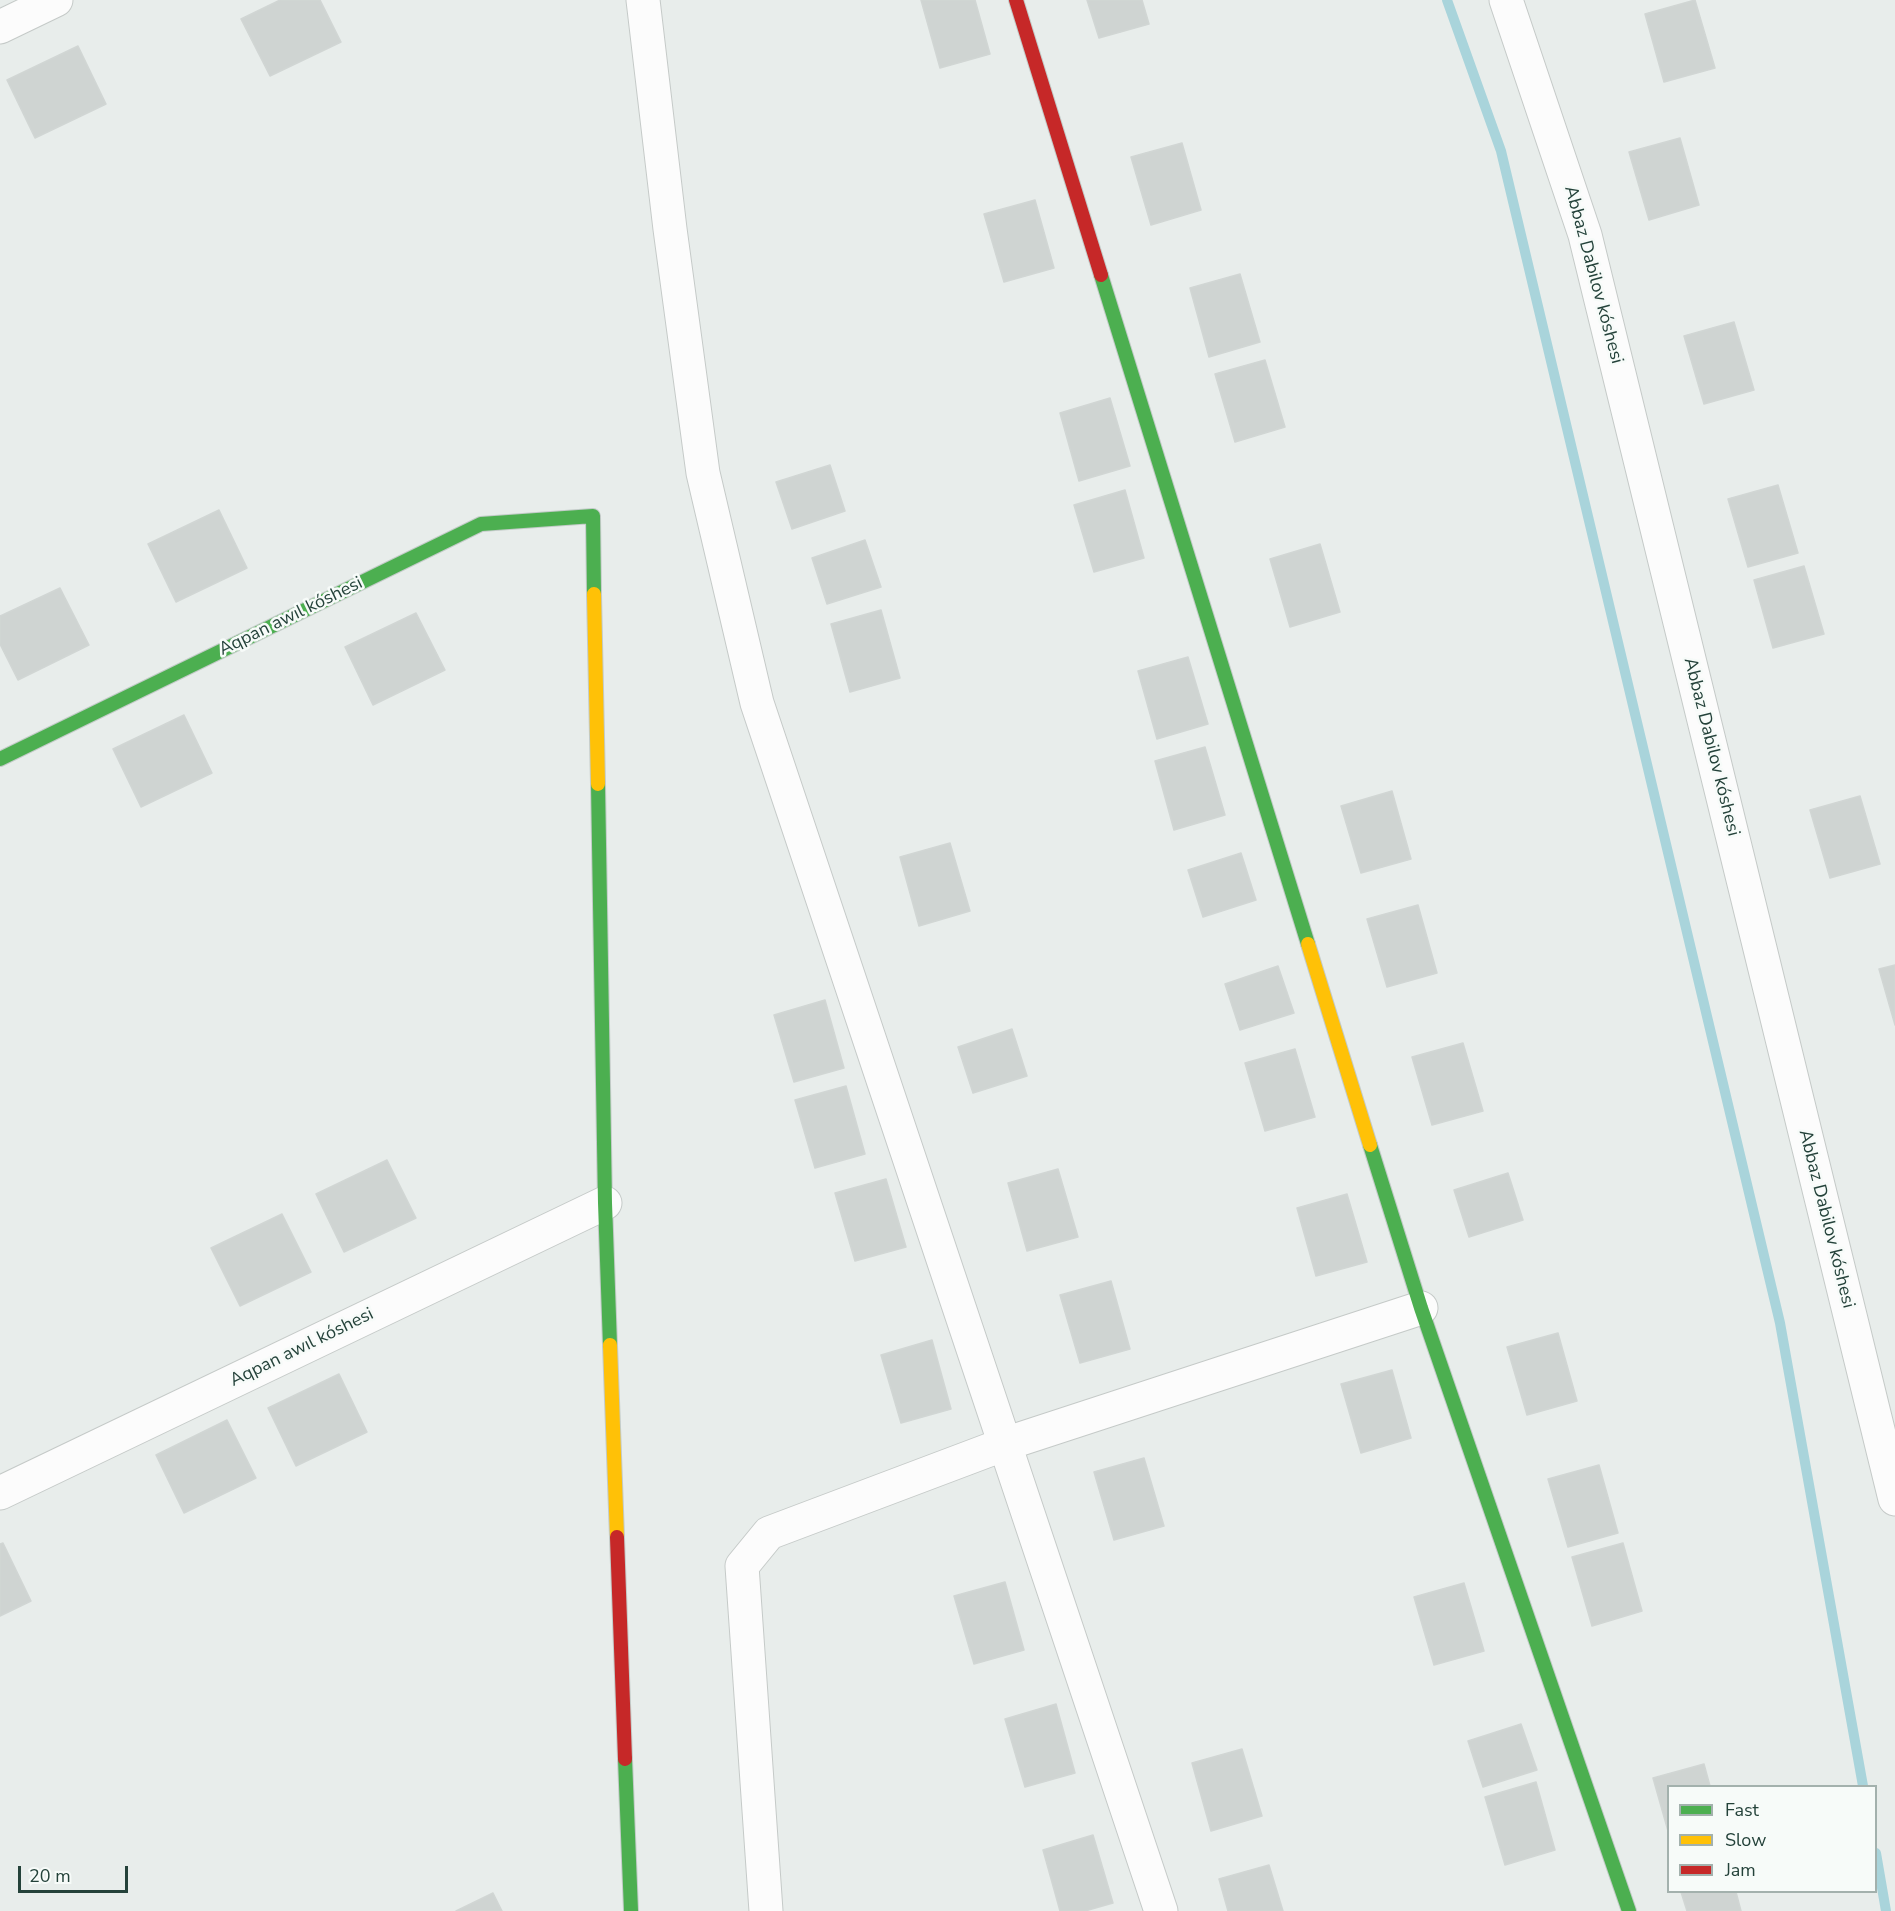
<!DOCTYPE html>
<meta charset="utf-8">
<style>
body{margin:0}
#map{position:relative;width:1895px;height:1911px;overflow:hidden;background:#e8edeb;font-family:"Nunito Sans",sans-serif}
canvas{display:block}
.legend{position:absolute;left:1667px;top:1785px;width:210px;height:108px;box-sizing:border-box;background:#f7fbf9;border:2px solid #a3b1ad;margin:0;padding:8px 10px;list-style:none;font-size:18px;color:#24423a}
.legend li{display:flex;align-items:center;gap:12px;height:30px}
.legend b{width:30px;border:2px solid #a3b1ad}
.scale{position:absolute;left:18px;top:1866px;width:110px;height:27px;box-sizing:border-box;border:3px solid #24423a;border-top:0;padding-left:8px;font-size:18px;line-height:21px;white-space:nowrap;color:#24423a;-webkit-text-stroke:4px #f7fbf9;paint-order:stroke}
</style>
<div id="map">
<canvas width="1895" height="1911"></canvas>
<ul class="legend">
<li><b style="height:8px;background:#4caf50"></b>Fast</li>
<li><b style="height:8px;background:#ffc107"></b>Slow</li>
<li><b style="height:8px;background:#c62828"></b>Jam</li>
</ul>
<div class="scale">20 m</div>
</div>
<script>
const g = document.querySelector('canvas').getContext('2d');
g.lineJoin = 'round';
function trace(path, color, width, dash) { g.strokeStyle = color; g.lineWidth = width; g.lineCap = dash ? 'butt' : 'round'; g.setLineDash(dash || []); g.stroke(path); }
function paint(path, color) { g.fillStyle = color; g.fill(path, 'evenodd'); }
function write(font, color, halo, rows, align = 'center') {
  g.font = font + ' "Nunito Sans",sans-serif'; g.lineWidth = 5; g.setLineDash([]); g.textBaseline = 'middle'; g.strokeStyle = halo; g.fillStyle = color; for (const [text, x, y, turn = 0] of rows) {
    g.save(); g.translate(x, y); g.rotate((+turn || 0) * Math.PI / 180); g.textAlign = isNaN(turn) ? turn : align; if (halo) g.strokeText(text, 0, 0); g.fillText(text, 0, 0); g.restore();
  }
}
trace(new Path2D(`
 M1447,0L1501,151L1780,1323L1863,1786
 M1876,1853L1886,1911`), '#a9d4db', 10);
const building = new Path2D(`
 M280,0H320L341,42L270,76L241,19Z
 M921,0H975L990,54L940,68Z
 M1087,0H1142L1149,24L1099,38Z
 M1695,0L1715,68L1664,82L1645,14Z
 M78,46L106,104L35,138L7,80Z
 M1680,138L1699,205L1649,220L1629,152Z
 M1182,143L1201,210L1151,225L1131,157Z
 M1035,200L1054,268L1004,282L984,214Z
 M1240,274L1260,342L1209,357L1190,288Z
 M1734,322L1754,390L1704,404L1684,336Z
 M1265,360L1285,427L1235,442L1215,374Z
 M1110,398L1130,466L1079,481L1060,413Z
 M830,465L845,511L792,529L776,482Z
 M1778,485L1798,553L1748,567L1728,499Z
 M1125,490L1144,558L1094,572L1074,505Z
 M219,510L247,568L176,602L148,544Z
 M865,540L881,587L827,604L812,558Z
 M1320,544L1340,612L1290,627L1270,559Z
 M1804,566L1824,634L1773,648L1754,580Z
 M60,588L89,645L18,680L0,644V616Z
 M881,610L900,678L850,692L831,624Z
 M416,613L445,670L373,705L345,647Z
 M1188,657L1208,724L1157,739L1138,671Z
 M184,715L212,773L141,807L113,749Z
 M1205,747L1225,815L1174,830L1155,761Z
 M1392,791L1411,859L1361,873L1341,806Z
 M1860,796L1880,864L1830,878L1810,810Z
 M950,843L970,911L919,926L900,857Z
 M1241,853L1256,900L1203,917L1188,870Z
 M1418,905L1437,973L1387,987L1367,919Z
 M1895,965V1025L1879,969Z
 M1278,966L1294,1013L1240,1030L1225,984Z
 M825,1000L844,1068L794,1082L774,1015Z
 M1012,1029L1027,1076L973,1093L958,1047Z
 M1463,1043L1483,1111L1432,1125L1412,1057Z
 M1295,1049L1315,1117L1265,1131L1245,1063Z
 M846,1086L865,1154L815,1168L795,1100Z
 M387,1160L416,1218L344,1252L316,1194Z
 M1058,1169L1078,1237L1027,1251L1008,1183Z
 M1508,1173L1523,1220L1469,1237L1454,1190Z
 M886,1179L906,1247L855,1261L835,1193Z
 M1347,1194L1367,1262L1316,1276L1297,1208Z
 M282,1214L311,1272L240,1306L211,1248Z
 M1111,1281L1130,1349L1080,1363L1060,1295Z
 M1558,1333L1577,1401L1527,1415L1507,1347Z
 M932,1340L951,1409L901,1423L881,1355Z
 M1392,1370L1411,1438L1361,1453L1341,1384Z
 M339,1374L367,1432L296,1466L268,1408Z
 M227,1420L256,1478L184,1513L156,1455Z
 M1144,1458L1164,1526L1114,1540L1094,1472Z
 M1599,1465L1618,1533L1568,1547L1548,1479Z
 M3,1543L31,1601L0,1616V1544Z
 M1623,1543L1642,1611L1592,1626L1572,1557Z
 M1005,1582L1024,1650L974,1664L954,1596Z
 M1464,1583L1484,1651L1434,1665L1414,1597Z
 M1056,1704L1075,1773L1025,1787L1005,1719Z
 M1521,1724L1537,1770L1483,1787L1468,1741Z
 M1242,1749L1262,1816L1211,1831L1192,1763Z
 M1704,1764L1710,1786H1668V1831L1653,1778Z
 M1536,1782L1555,1850L1505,1865L1485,1797Z
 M1093,1835L1113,1903L1085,1911H1060L1043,1850Z
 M1269,1865L1283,1911H1228L1219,1879Z
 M1681,1892H1736L1741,1911H1687Z
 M493,1893L502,1911H456Z`);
paint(building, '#cfd4d2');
trace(building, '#d1d6d4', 1.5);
const street = new Path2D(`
 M643,0L670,229L703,473L757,703L1161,1911
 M1506,0L1585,235L1895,1499
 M0,27L56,0
 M0,1493L605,1203
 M766,1911L742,1566L769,1533L1005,1444L1421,1308`);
const fast = new Path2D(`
 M1101,275L1308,944
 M0,759L481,524L593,516L594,594
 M598,784L605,1203L610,1345
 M1370,1145L1421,1308L1629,1911
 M625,1759L631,1911`);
const slow = new Path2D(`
 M594,594L598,784
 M1308,944L1370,1145
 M610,1345L617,1537`);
const jam = new Path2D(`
 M1016,0L1101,275
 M617,1537L625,1759`);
trace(street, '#c5cac8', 35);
trace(fast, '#c3cbc8', 16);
trace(slow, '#c3cbc8', 16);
trace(jam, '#c3cbc8', 16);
trace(street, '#fcfcfc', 33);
trace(fast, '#4caf50', 14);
trace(slow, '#ffc107', 14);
trace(jam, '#c62828', 14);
write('18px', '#24423a', '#f7fbf9', [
 ["Abbaz Dabilov kóshesi",1593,275,75],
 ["Aqpan awıl kóshesi",291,617,-26],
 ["Abbaz Dabilov kóshesi",1711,747,76],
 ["Abbaz Dabilov kóshesi",1826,1219,76],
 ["Aqpan awıl kóshesi",302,1348,-26]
]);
</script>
